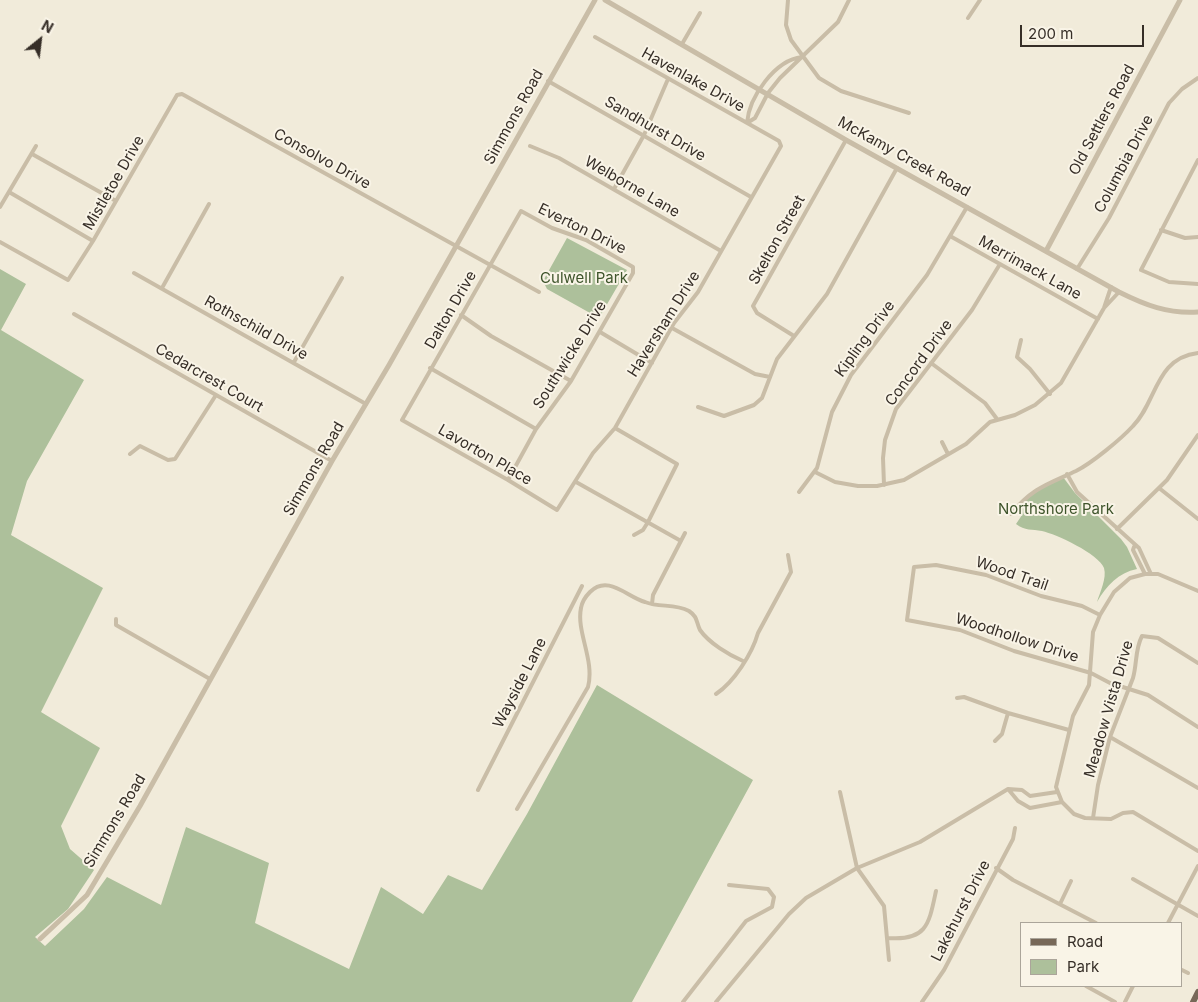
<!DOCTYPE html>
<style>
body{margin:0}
#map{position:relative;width:1198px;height:1002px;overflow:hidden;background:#f1ebda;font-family:Inter,sans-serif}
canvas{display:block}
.legend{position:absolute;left:1020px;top:922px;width:162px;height:65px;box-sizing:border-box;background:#f9f4e7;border:1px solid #aba59a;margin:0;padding:6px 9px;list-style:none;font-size:15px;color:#362e27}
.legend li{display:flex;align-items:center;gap:10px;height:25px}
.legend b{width:25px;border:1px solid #aba59a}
.north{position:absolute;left:15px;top:15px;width:50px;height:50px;-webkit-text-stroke:4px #f9f4e7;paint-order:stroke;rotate:29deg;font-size:14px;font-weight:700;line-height:20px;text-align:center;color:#362e27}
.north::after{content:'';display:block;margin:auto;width:18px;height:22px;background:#362e27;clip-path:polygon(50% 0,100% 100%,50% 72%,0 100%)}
.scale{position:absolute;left:1020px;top:25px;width:124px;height:22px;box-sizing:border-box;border:2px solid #362e27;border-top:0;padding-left:6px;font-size:15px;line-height:18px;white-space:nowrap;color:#362e27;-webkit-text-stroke:4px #f9f4e7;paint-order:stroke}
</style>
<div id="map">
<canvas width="1198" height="1002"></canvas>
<ul class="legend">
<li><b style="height:6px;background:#776858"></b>Road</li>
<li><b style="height:14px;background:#adc09b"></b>Park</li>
</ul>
<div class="north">N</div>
<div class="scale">200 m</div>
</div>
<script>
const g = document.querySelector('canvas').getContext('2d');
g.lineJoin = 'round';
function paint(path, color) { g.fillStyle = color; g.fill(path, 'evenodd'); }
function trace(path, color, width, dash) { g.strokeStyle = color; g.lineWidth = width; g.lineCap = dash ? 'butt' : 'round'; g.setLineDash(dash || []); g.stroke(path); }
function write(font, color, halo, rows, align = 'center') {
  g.font = font + ' Inter,sans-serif'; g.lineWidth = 4; g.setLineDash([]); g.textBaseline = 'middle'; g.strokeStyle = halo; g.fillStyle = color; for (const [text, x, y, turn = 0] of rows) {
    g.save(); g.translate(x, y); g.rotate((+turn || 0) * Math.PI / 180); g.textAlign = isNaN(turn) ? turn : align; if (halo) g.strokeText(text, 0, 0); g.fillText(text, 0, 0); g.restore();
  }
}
paint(new Path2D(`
 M567,238L627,270L599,318L547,289L543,281Z
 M0,269L26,284L1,330L84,380L27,481L11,535L103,588L41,712L100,748L61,826L70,849L94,870L68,909L35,937L45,946L84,909L107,877L161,905L186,827L269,863L255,923L349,969L381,887L423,914L448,875L482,890L527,814L597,685L753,780L632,1002H0Z
 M1063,477L1075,493L1121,539L1127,547L1137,569C1118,573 1107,585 1097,602C1100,592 1107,578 1104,568C1099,554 1056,534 1042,531C1032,529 1025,531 1016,524L1022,515L1021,505L1034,492Z`), '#adc09b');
trace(new Path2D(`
 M788,0L786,25L791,40L819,78L841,91L909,113
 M968,18L980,0
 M682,44L700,13
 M548,81L751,197
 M747,123L755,118L768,93L780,78L838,22L849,0
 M747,123C749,97 775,60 802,57
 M530,146L559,158L721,251
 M32,154L116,201
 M1198,160L1141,270L1169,282L1198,284
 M614,189L644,135L668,79
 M9,192L93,241
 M0,207L36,146
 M1161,230L1185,238L1198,237
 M950,236L1098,319
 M0,242L68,280L93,241L177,95L182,94L539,292
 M1077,269L1109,218L1169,103L1182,89L1198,78
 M134,273L366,404
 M162,288L209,204
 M1104,308L1119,292
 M74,314L332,461
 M461,315L491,336L571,381
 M672,328L755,374L770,377
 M600,332L652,363
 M794,336L757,313L753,306L846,140
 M1021,340L1017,357L1030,369L1050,394
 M294,362L342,278
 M931,363L985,403L997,419
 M430,368L536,429
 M698,407L724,416L754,405L762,398L777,359L827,294L897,168
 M615,428L677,464L648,522L643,530L634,535
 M942,442L948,454
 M130,454L140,446L168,460L175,459L216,395
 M815,472L835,482L858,486H877L904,480L966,444L990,422L1015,415L1035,405L1061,383L1104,308L1111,287
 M1067,474L1077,492L1139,548L1151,574
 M508,480L536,429L571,381L633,273V267L586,240L552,228L521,211L402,420L508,480L557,510L593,453L615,428L674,323L698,292L781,146L779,141L595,37
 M576,482L681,541
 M884,485L883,458L885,440L896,409L972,310L1000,264
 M1159,488L1198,519
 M799,492L817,468L832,412L851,375L927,275L967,207
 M1011,514C1032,488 1048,484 1076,471C1092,463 1121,439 1133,426C1157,402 1155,358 1198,353
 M1117,529L1167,480L1198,435
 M1134,547L1133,550L1145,574
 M1198,591L1158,574H1145L1130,578L1114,592L1100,615L1093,632L1089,685L1073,716L1056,787L1062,802L1074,814L1085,818L1111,819L1123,813L1133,812L1198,851
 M652,604L653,595L685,533
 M1100,615L1082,606L1041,596L986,575L936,565L914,567L907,620L960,630L1014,651L1091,673L1110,683L1148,695L1198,727
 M116,619V625L210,679
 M716,694C734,682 752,654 758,633L791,572L788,555
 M957,698L964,697L1008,713L1069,730
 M1110,737L1198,788
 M995,741L1002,734L1008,713
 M1008,789L1018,801L1030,808L1062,802
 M478,790L582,586
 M840,792L857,868L884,906L889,960
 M517,809L588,687C595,660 576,632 581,608C582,602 586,596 590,592C608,574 627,597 645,602C660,608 674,603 689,611C698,617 696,622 700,630C709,643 729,655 743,661
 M1093,818L1098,785L1110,737L1133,678C1137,664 1135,649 1142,636L1158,638L1198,663
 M996,868L1013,880L1096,923
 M1133,879L1198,916
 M1060,904L1071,881
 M1168,923L1198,866
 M888,938C927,941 929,924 936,891
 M1182,970L1188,973
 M1086,986L1115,1002
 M683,1002L746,921L772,907L774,897L768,889L729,885
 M716,1002L789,914L806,898L857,868L920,842L1008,789L1022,790L1030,796L1057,792
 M922,1002L944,970L1013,839L1015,828
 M1125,1002L1133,986`), '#c9bda7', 4);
trace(new Path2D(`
 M605,0L846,140L1119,292C1145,305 1168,314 1198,312
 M1046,251L1180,0
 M40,939L87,895L140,806L332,461L389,365L595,0`), '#c9bda7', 5);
trace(new Path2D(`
 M1193,1002L1198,992`), '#776858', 6);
write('15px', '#362e27', '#f9f4e7', [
 ["Havenlake Drive",693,80,29],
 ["Simmons Road",514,117,-61],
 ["Old Settlers Road",1102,120,-62],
 ["Sandhurst Drive",655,129,30],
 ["McKamy Creek Road",904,157,29],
 ["Consolvo Drive",322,159,29],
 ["Columbia Drive",1124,164,-62],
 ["Mistletoe Drive",114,183,-60],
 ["Welborne Lane",632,187,30],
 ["Everton Drive",582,229,26],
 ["Skelton Street",777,240,-61],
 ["Merrimack Lane",1030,268,29],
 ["Dalton Drive",451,310,-60],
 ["Haversham Drive",664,324,-58],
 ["Rothschild Drive",256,328,29],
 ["Kipling Drive",865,339,-54],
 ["Southwicke Drive",570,355,-58],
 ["Concord Drive",919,363,-54],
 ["Cedarcrest Court",209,378,30],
 ["Lavorton Place",485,455,30],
 ["Simmons Road",314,469,-60],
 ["Wood Trail",1012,574,19],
 ["Woodhollow Drive",1017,638,18],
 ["Wayside Lane",520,683,-63],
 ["Meadow Vista Drive",1109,709,-74],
 ["Simmons Road",115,821,-59],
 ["Lakehurst Drive",961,911,-63]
]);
write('15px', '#3e542b', '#f9f4e7', [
 ["Culwell Park",584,278],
 ["Northshore Park",1056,509]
]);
</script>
